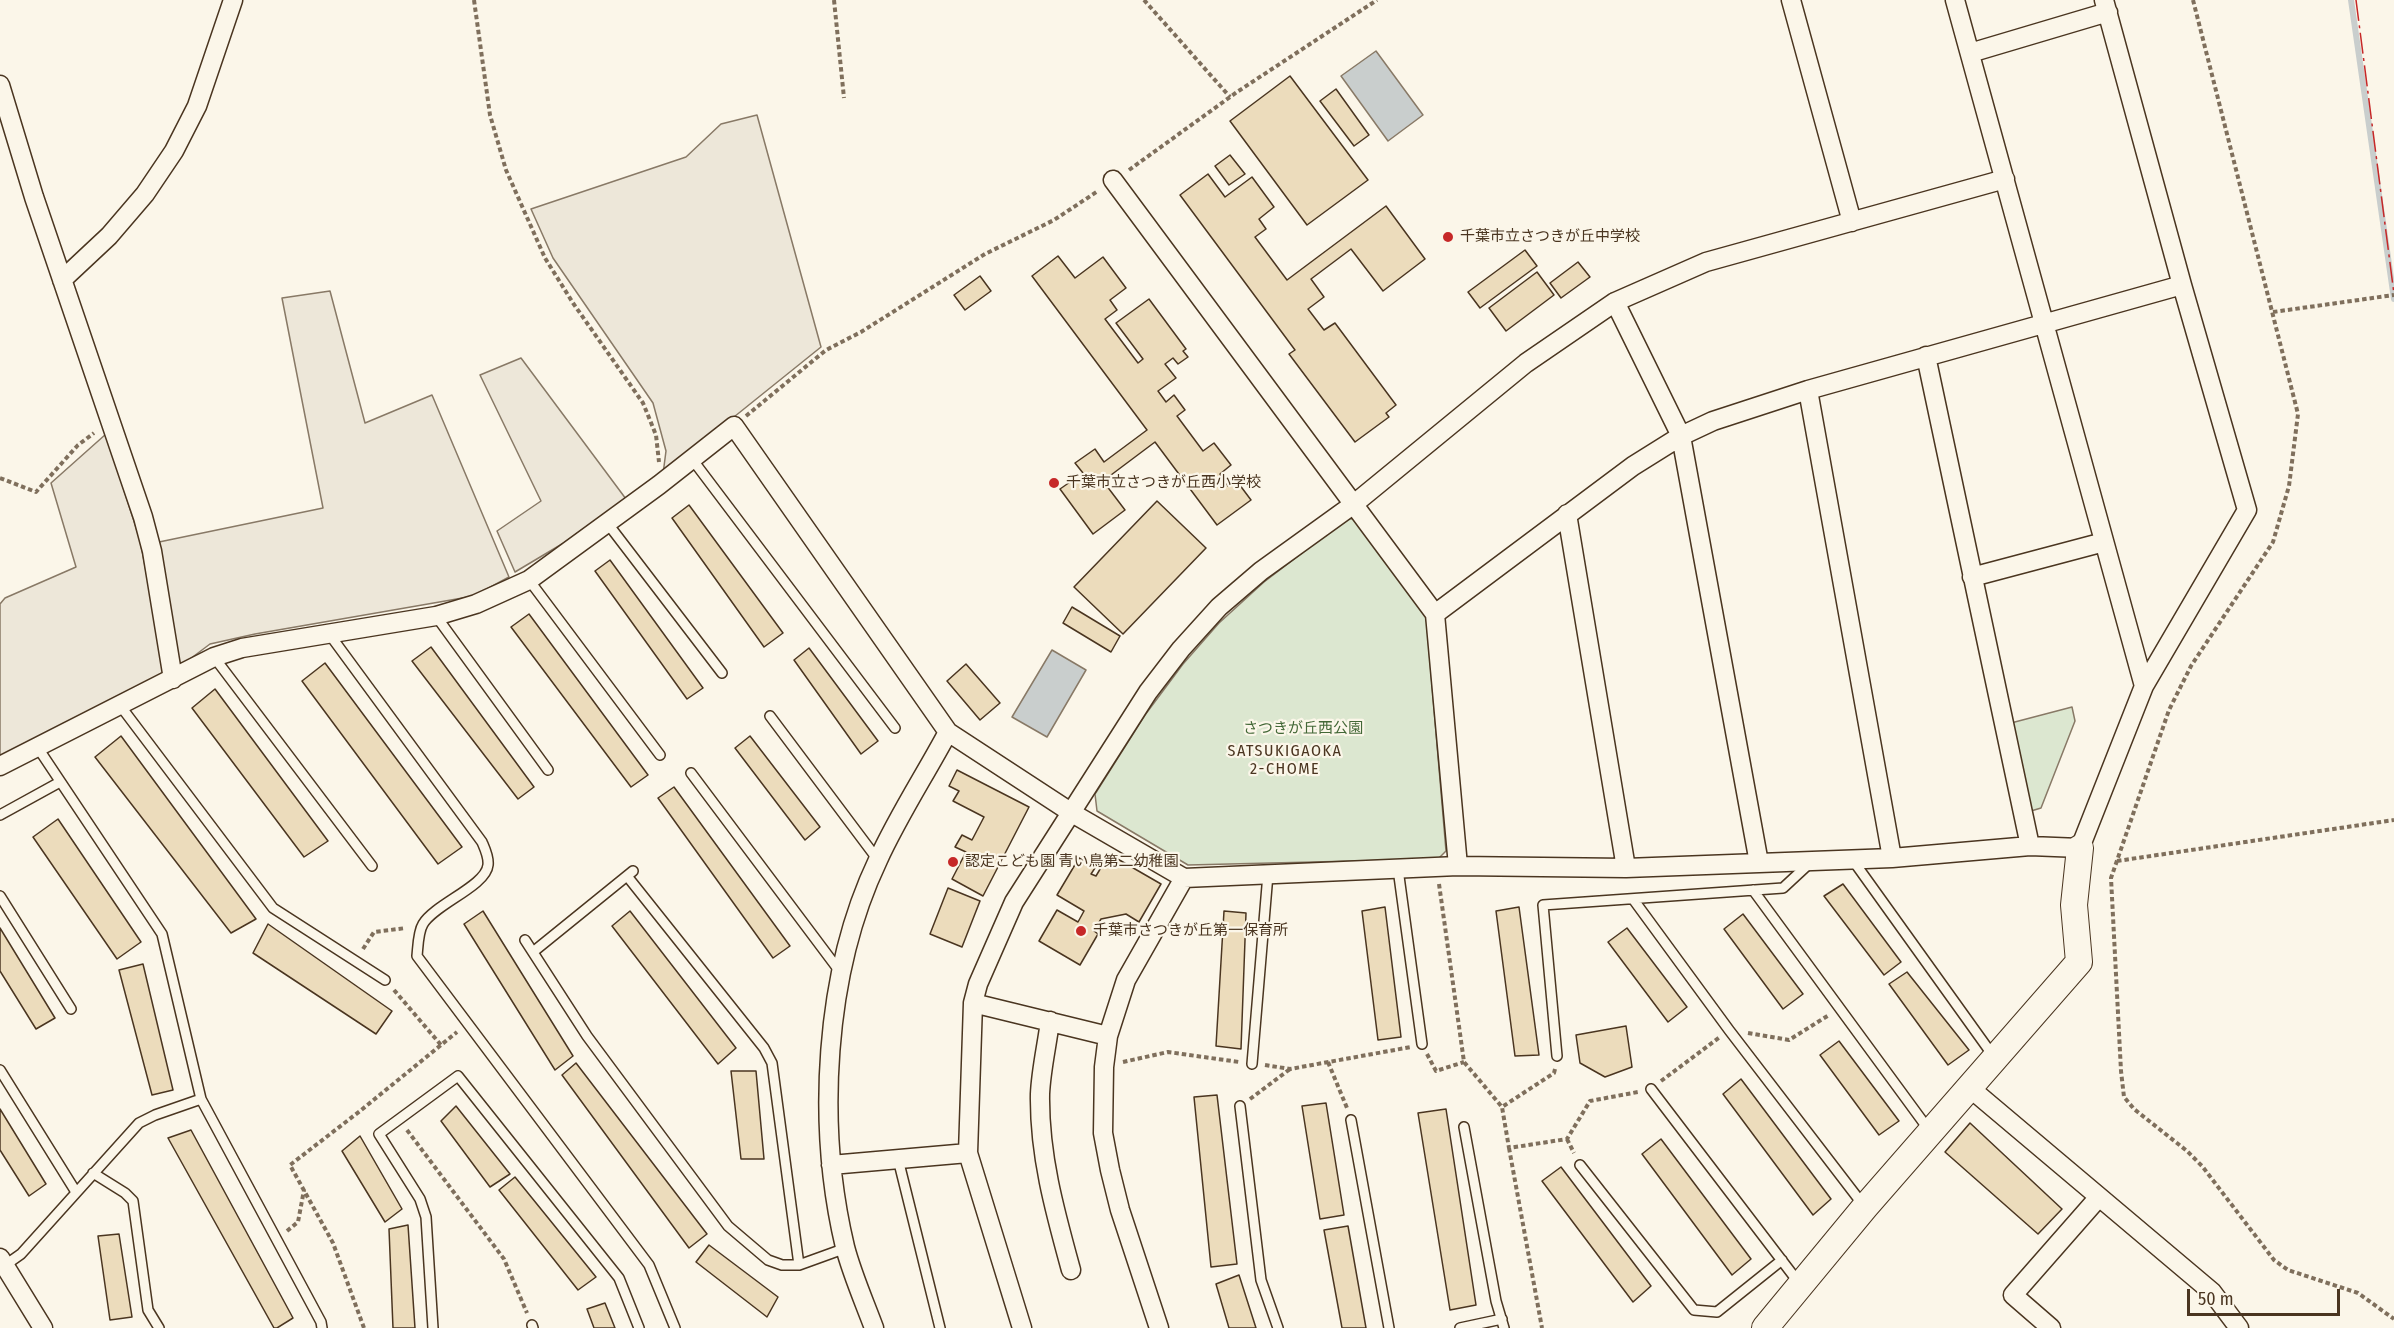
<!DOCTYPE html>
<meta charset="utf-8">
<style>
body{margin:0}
#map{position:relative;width:2394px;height:1328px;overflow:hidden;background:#fbf6e9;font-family:"Fira Sans Condensed",sans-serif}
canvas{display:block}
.scale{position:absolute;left:2187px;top:1289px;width:153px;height:27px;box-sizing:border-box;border:3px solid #4a3520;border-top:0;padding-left:8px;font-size:18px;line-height:21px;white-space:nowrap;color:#4a3520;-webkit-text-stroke:4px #fbf6e9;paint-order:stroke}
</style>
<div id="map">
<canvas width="2394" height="1328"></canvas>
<div class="scale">50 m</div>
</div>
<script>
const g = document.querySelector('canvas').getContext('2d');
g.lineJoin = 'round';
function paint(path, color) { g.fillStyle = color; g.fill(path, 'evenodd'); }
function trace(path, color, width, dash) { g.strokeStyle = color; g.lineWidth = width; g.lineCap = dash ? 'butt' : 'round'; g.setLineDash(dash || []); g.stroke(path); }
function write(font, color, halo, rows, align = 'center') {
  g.font = font + ' "Fira Sans Condensed","Noto Sans JP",sans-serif'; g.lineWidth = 4.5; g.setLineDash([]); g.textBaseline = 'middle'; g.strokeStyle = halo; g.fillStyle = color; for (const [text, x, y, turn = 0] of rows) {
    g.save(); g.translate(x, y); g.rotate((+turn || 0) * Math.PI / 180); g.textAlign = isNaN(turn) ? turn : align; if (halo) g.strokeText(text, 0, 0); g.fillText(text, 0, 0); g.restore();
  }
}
const green = new Path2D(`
 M1348,518L1357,520L1426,614L1446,851L1438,859L1188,865L1097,811L1095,794L1145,715L1183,664L1219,623L1264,582Z
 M2072,707L2075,721L2041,808L2031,811L2011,723Z`);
paint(green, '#dce7d0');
trace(green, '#887966', 1.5);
const parking = new Path2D(`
 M757,115L821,347L663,474L666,451L653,403L553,258L531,209L686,157L721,124Z
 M330,291L365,423L432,395L509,577L474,596L255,634L210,644L178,668L159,542L323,508L282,298Z
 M521,358L626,499L562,544L515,572L497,531L541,501L480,375Z
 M106,434L140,540L166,675L0,757V604L5,598L76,567L51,483Z`);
paint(parking, '#ede7d9');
trace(parking, '#887966', 1.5);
const water = new Path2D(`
 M1376,51L1423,115L1388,141L1341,76Z
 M1052,650L1086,670L1047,737L1012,717Z`);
paint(water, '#c9cecd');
trace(water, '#887966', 1.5);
trace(new Path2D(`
 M2351,0L2394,299`), '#c9cecd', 6);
const building = new Path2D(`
 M1290,76L1368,180L1307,225L1230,121Z
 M1336,89L1369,135L1354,146L1320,101Z
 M1230,155L1245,174L1229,185L1215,166Z
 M1208,174L1225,197L1252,177L1274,207L1259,219L1266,229L1255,237L1287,280L1386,206L1425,259L1383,291L1351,249L1311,279L1324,297L1308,309L1324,330L1335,323L1396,405L1386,413L1389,417L1355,442L1289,354L1295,350L1180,195Z
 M1525,250L1537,266L1480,308L1468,292Z
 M1058,256L1075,278L1103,257L1126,288L1110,300L1117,310L1105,319L1138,363L1143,359L1116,323L1149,299L1186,349L1183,351L1188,357L1178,364L1173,358L1165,364L1176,378L1158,391L1166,402L1174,395L1185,410L1177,416L1203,451L1214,443L1231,465L1220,474L1228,486L1236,480L1251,500L1217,525L1155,442L1103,481L1125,510L1093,534L1060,489L1083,473L1075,463L1095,449L1104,462L1147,430L1032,276Z
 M1578,262L1590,277L1561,298L1550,283Z
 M1537,272L1554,295L1506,331L1489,308Z
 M980,276L991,291L965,310L954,295Z
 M1157,501L1206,548L1123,634L1074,587Z
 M689,505L783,633L764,647L672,518Z
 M610,560L703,688L687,699L595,571Z
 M1072,607L1120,636L1111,652L1063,623Z
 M529,614L648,775L631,787L511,627Z
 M431,647L534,787L518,799L412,661Z
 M809,648L878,741L861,754L794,660Z
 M325,663L462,847L438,864L302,681Z
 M966,664L1000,703L980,720L947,681Z
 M215,689L328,841L304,857L192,708Z
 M121,736L256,919L231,933L95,757Z
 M750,736L820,827L805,840L735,748Z
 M957,770L1029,807L983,896L952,879L966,852L955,847L962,835L972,840L984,817L953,801L959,791L949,786Z
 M674,787L790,946L773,958L658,798Z
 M58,819L141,942L117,959L33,837Z
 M1109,854L1161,884L1139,922L1126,914L1101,919L1094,931L1098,934L1080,965L1039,941L1057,910L1078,922L1084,911L1057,895L1079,858L1095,868L1091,874L1096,876Z
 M1843,884L1901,962L1884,975L1824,896Z
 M948,888L980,901L962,947L930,934Z
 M1385,907L1401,1037L1378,1040L1362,911Z
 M1519,907L1539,1055L1515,1056L1496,911Z
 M483,911L573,1056L555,1070L464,924Z
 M630,911L736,1048L718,1064L612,926Z
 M1224,911L1246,913L1241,1049L1216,1046Z
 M1743,914L1803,994L1783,1009L1724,929Z
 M268,924L392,1011L376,1034L253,953Z
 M0,928L55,1018L36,1029L0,971Z
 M1627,928L1687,1007L1668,1022L1608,942Z
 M143,964L173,1090L152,1095L119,970Z
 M1907,972L1969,1050L1948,1065L1889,984Z
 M1626,1026L1632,1067L1605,1077L1580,1063L1576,1035Z
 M1839,1041L1899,1121L1879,1135L1820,1055Z
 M576,1063L707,1234L689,1248L562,1075Z
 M731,1071H756L764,1159H741Z
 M1741,1079L1831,1199L1813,1215L1723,1094Z
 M1217,1095L1237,1264L1211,1267L1194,1097Z
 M1326,1103L1344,1215L1320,1219L1302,1106Z
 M456,1106L510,1174L490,1187L441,1121Z
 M0,1109L46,1184L29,1196L0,1150Z
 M1446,1109L1476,1305L1450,1310L1418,1113Z
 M1970,1123L2062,1209L2038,1234L1945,1152Z
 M191,1130L293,1318L277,1328H274L168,1138Z
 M360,1136L402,1209L385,1222L342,1151Z
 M1661,1139L1751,1259L1732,1275L1642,1154Z
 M1561,1167L1651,1286L1633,1302L1542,1181Z
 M515,1177L596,1277L578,1290L499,1190Z
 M408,1225L415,1328H393L389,1229Z
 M1348,1226L1366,1328H1342L1324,1230Z
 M119,1234L132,1317L110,1320L98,1236Z
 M709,1245L778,1297L767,1317L696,1262Z
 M1239,1275L1256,1328H1229L1216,1284Z
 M605,1303L615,1328H594L587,1309Z`);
paint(building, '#ecdcbc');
trace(building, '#4a3520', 1.5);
const lane = new Path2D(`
 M692,459L895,728
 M608,524L722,673
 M529,580L660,755
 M436,616L548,770
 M330,635L482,842C485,849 489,857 488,865C486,886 435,904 423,924C418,932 418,947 417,956L649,1265L675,1328
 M214,657L372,866
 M119,704L273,908L385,980
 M770,716L878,860
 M38,748L162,934L201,1099L321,1322L322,1328
 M691,773L841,973
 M0,815L60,782
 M1852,859L1994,1057
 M1398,869L1422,1044
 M627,876L764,1048L772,1063L799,1265
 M1753,890L1929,1130
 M0,896L71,1009
 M1633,899L1729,1030L1864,1206
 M525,940L587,1036L728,1226L768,1260L782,1265H799L846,1248
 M533,952L633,871
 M1557,1056L1543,905L1783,888L1811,862
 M1252,1064L1268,874
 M0,1070L76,1192
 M1651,1089L1799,1283
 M1240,1106L1261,1280L1278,1328
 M1351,1120L1389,1328
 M1464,1127L1496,1301L1504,1328
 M898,1159L940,1328
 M1580,1165L1694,1310L1717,1312L1782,1260
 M93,1173L125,1193L133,1201L148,1310L159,1328
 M4,1266L21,1254L139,1123L155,1115L201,1099
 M532,1325L533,1328
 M433,1328L426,1217L420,1199L379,1134L458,1076L619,1278L639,1328
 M1460,1328L1502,1319`);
const street = new Path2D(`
 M1791,0L1852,222
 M1955,0L2144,686
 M1970,53L2108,12
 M0,85L34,197L143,517L152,551L173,679
 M1113,180L1435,614L1458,866
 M62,280L109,236L145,194L174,151L197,106L233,0
 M1615,302L1681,436L1759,863
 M1926,356L2030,846
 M1808,390L1892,858
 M1567,514L1626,868
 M1972,577L2104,542
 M1435,614L1633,466L1681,436L1713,421L1808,390L2182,285
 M0,766L214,657L242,648L436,616L476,604L529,580L659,485L734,426L948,732L1072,813L1184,878L1458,866L1626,868L1892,858L2030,846L2080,848L2144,686L2247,510L2182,285L2104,0
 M973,1003L1108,1036
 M1050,1021C1047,1045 1041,1070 1040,1094C1039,1155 1055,1212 1071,1270
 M1970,1088L2212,1292L2239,1328
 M831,1165L968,1153
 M0,1258L43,1328
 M874,1328C864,1301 852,1274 845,1247C816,1125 824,973 878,860C898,816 925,775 948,732
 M1022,1328L968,1153L973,1003L978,984L1014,902L1148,692L1181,649L1219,607L1261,571L1354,504L1526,363L1615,302L1706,262L2005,179
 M1159,1328L1120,1210L1110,1170L1103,1133L1104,1067L1108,1036L1126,980L1184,878
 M2051,1328L2013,1295L2099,1197`);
const secondary = new Path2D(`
 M1765,1328L1865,1207L2079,962L2074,905L2080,848`);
trace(lane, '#4a3520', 12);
trace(street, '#4a3520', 21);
trace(secondary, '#4a3520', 28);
trace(new Path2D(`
 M474,0L490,115L506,170L545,258L573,303L643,403L656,435L659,462
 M834,0L844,98
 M1144,0L1230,97
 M2193,0L2298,414L2289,486L2273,542L2191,666L2169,710L2111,878L2121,1071L2124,1097L2134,1109L2187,1151L2202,1166L2274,1260L2288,1270L2358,1293L2394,1319
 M1129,170L1237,92L1377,0
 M2273,312L2394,295
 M746,416L826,350L861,332L985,254L1054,220L1098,191
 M0,478L36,492L78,445L94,433
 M2117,861L2394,820
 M1439,884L1464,1062L1502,1107
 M363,949L374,932L406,928
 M394,990L441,1045
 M1748,1033L1789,1040L1829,1015
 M1427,1054L1436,1071L1464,1062
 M1123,1062L1168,1052L1239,1062
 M1328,1062L1347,1108
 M1265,1065L1290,1069L1411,1047
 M1555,1069L1554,1073L1502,1107L1509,1148L1567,1139L1590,1101L1638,1092
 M1661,1081L1720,1037
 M1250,1099L1290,1069
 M407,1130L504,1259L527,1313
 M1567,1139L1574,1153
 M1509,1148L1542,1328
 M287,1231L298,1222L304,1190
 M364,1328L333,1243L290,1165L360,1111L457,1032`), '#7f6f5c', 4, [4.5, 3]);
trace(lane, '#fbf6e9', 9);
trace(street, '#fbf6e9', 18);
trace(secondary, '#fbf6e9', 26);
trace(new Path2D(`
 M2356,0L2394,294`), '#c62828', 1.5, [21, 4.5, 3, 4.5]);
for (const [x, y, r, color] of [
 [1448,237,6,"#c62828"],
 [1054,483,6,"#c62828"],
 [953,862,6,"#c62828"],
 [1081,931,6,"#c62828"]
]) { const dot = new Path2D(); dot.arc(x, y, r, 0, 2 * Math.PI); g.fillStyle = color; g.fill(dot); trace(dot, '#fbf6e9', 2); }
write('15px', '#4a3520', '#fbf6e9', [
 ["千葉市立さつきが丘中学校",1460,237],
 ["千葉市立さつきが丘西小学校",1066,483],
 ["認定こども園 青い鳥第二幼稚園",965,862],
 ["千葉市さつきが丘第一保育所",1093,931]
], 'left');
write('15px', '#436837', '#fbf6e9', [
 ["さつきが丘西公園",1303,729]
]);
g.letterSpacing = '1.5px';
write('16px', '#4a3520', '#fbf6e9', [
 ["SATSUKIGAOKA",1285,752],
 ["2-CHOME",1285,770]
]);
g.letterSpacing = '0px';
</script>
